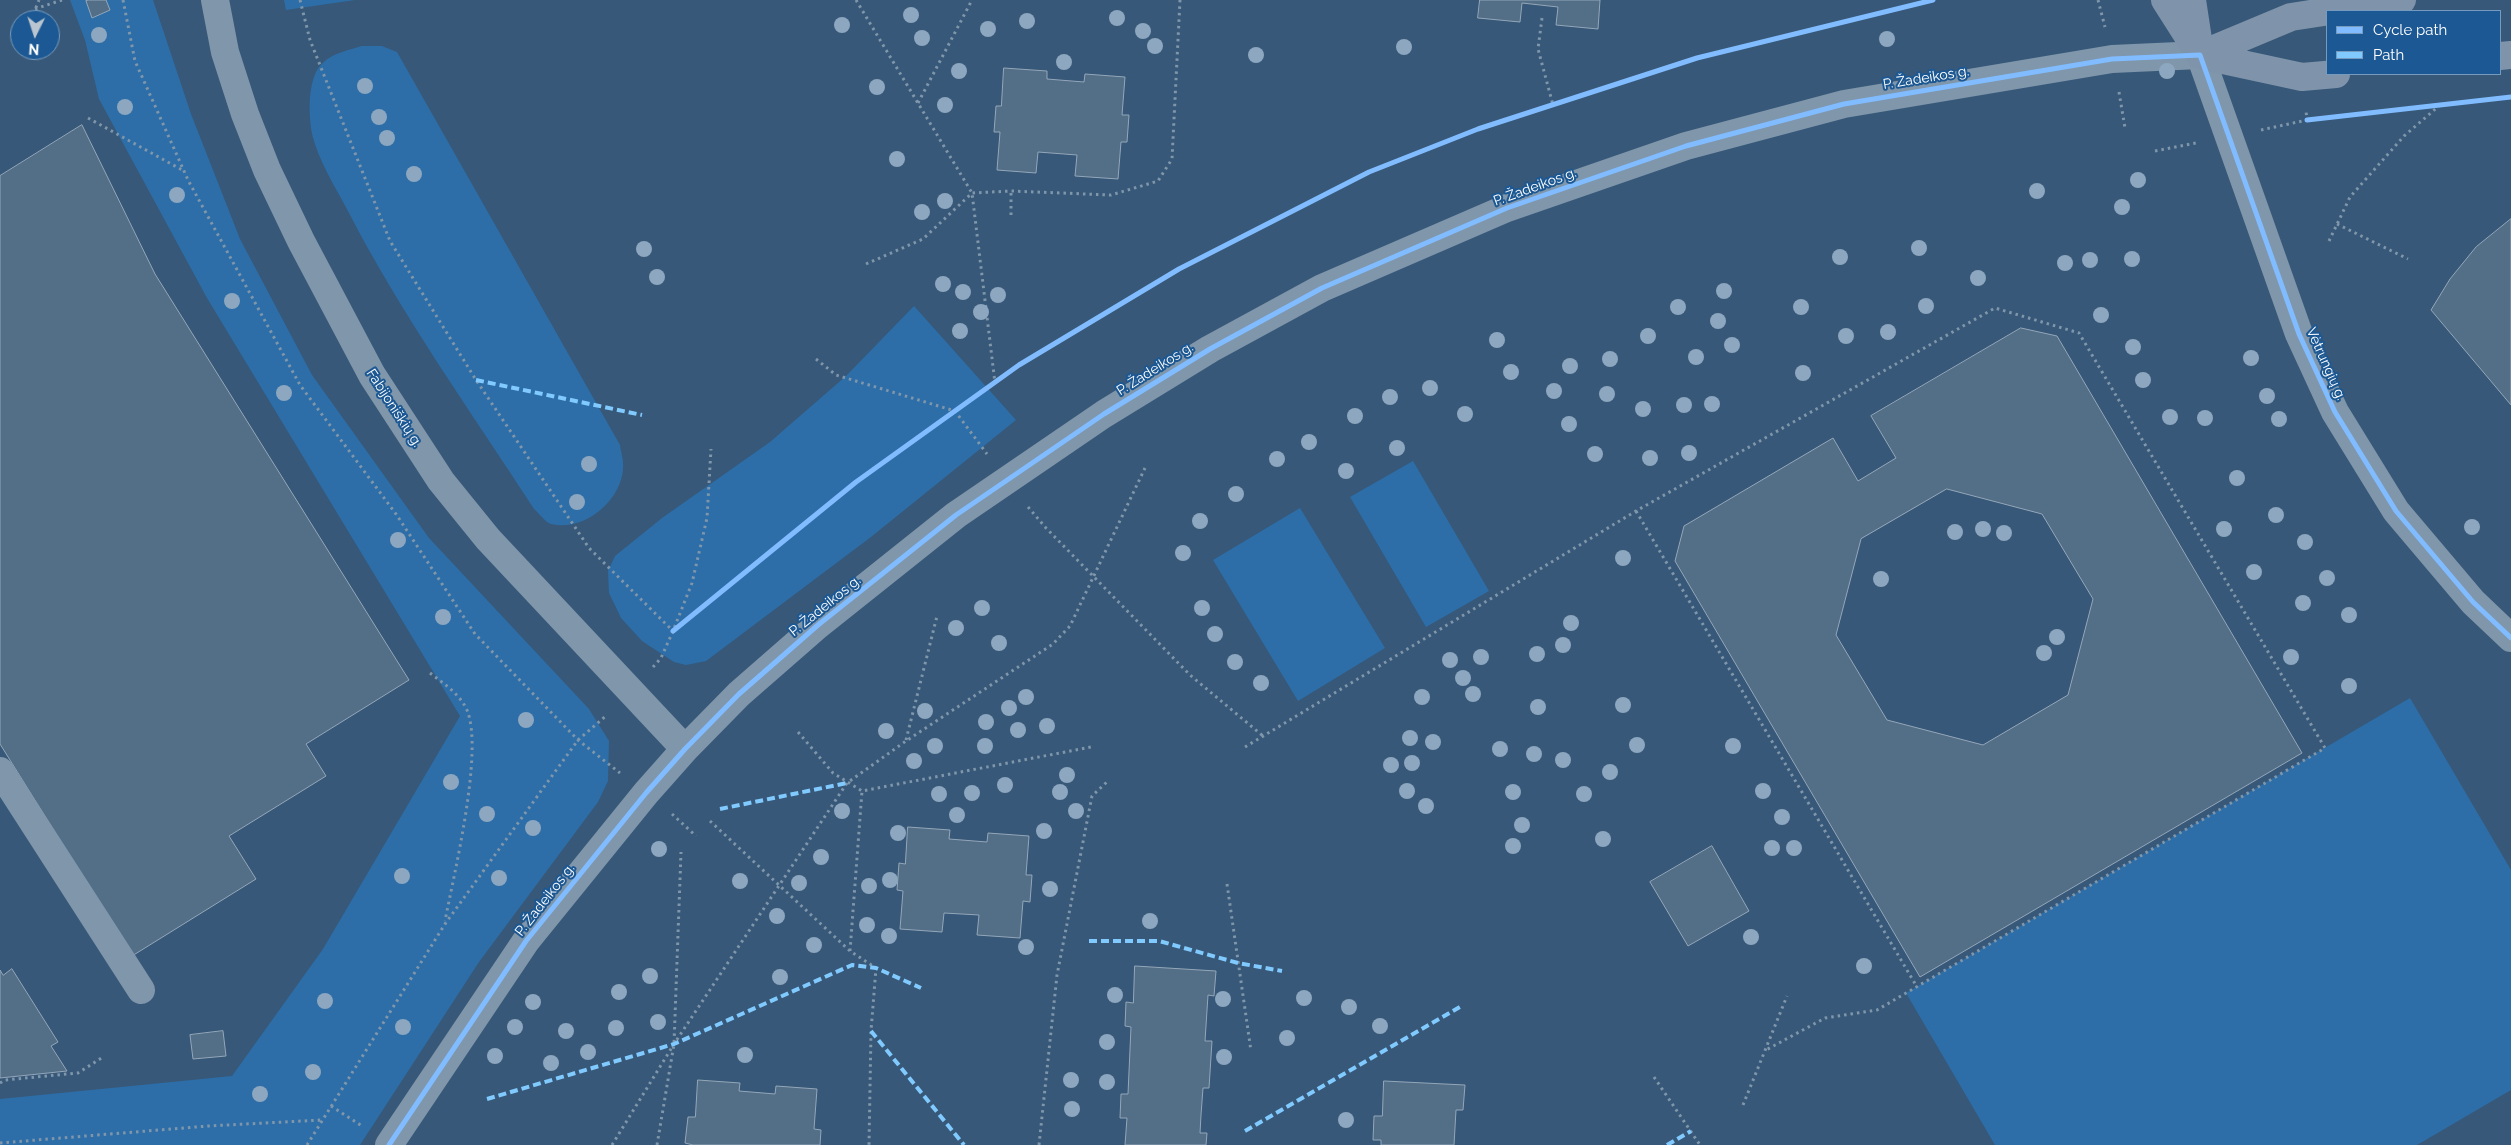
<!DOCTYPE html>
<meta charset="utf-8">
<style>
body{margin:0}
#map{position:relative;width:2511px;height:1145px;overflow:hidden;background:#375878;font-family:Raleway,sans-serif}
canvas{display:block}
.legend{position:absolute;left:2326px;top:10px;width:175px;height:65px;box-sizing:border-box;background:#1c5893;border:1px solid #779bbe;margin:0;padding:6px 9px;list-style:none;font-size:15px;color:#fff}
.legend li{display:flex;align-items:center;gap:10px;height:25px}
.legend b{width:25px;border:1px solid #779bbe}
.north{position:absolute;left:10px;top:10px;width:50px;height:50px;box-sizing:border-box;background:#1c5893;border:1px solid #779bbe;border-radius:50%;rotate:184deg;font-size:14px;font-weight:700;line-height:20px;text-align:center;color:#fff}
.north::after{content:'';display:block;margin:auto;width:18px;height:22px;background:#b9c5d0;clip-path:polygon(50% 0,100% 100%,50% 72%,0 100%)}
</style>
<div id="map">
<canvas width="2511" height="1145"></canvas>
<ul class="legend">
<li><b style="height:6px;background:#80bcff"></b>Cycle path</li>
<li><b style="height:6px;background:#80caff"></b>Path</li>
</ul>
<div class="north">N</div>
</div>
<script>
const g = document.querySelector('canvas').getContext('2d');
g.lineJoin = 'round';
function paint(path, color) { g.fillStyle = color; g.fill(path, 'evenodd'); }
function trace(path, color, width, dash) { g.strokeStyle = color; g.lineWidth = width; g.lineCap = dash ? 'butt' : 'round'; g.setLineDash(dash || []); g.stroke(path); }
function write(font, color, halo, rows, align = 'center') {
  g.font = font + ' Raleway,sans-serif'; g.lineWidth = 4; g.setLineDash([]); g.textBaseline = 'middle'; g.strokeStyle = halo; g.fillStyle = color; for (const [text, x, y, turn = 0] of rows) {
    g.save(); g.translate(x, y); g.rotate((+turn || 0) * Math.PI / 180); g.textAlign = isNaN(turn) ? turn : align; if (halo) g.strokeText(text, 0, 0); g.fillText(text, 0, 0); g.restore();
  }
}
paint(new Path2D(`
 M70,0H153L191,114L240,239L312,375L429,538L589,709L609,741L608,781L598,802L479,962L360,1145H0V1099L232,1076L323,949L460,716L207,298L99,99L85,40Z
 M284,0H355L286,10Z
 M362,46H382L397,52L620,445C621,453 624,461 623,469C621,501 584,532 551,524C545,522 539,513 534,509C472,413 401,314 349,213C336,188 319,162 312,134C309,118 308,93 314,77C322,55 342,52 362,46Z
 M914,306L1016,420L871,537L706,661L686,665L674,662L642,641L621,618L609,593L608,571L615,556L662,518L770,442L846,376Z
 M1413,461L1489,591L1426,627L1350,497Z
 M1300,508L1385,648L1298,701L1213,560Z
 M2410,698L2511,870V1090L2417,1145H1995L1906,993Z`), '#2d6ea8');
const building = new Path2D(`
 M89,0H106L110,10L92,18L86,1Z
 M1480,0H1600L1598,29L1556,25L1558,7L1522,3L1520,22L1478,18Z
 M1004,68L1047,71V79L1084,82L1085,74L1125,77L1122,115H1129L1127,142H1121L1118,179L1075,176L1077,155L1038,152L1036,173L997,170L1000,132H994L996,106H1001Z
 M82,125L155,274L409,680L306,744L326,776L229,836L256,879L132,956L0,744V176Z
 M2511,219V405L2431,310L2450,279L2476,247Z
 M2021,328L2057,336L2302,753L1920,977L1675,561L1684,526L1833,438L1858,481L1896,458L1871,416ZM1947,489L2042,514L2093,599L2068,695L1983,745L1887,720L1836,635L1861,539Z
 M908,827L950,830L949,839L987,842L988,833L1029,836L1026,875H1032L1030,902L1023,901L1020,938L977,935L979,915L944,913L942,932L900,929L903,891L897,890L899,863L905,864Z
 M1712,846L1749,911L1688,946L1650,882Z
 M1135,966L1216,971L1214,996L1208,995L1205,1041H1212L1209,1088H1203L1201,1115L1200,1133H1207L1206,1145H1125L1127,1118H1120L1121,1094H1128L1131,1027L1125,1026L1126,1002L1133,1003Z
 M12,969L58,1042L51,1046L67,1071L0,1078V970L3,975Z
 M223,1031L226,1056L193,1059L190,1035Z
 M698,1080L740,1083L739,1091L775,1094L776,1086L817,1089L814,1129L821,1130L820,1145H693L685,1143L688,1117H695Z
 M1384,1081L1465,1085L1463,1110H1456L1454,1145H1381V1140H1373L1374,1116H1382Z`);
paint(building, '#536e87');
trace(building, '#94a7b9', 1);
trace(new Path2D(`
 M123,0L135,61L188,180L300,385L396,514L475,634L578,740L620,773
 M300,0L310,40L390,241L476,380L589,548L673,631
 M856,0L972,193L995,383
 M2098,0L2105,27
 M35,9L62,0
 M1542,18L1538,49L1553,105
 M31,20L39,0
 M2119,92L2125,128
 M918,103L972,0
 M88,118L184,171
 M2261,130L2307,120L2306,111
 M2155,151L2196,143
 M1011,215V191
 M2337,224L2408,259
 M2329,241L2350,197L2404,136L2440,105
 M866,264L923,239L972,193L1011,191L1111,195L1158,181L1172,159L1180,0
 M816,359L836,375L955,411L987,454
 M1028,507L1046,528L1190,675L1263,736
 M1636,511L1917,987
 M653,667L661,658L673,631L692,583L707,518L711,449
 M430,673C444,684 459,693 467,710C484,751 454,874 445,921
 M798,732L833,773L862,791L1091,747
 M906,740L937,616
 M1245,747L1636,511L1995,308L2079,333L2325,748L1877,1010L1825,1018L1766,1050
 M672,814L696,836
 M710,821L850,951L876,968L871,1031L869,1145
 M1227,884L1251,1051
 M850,951L862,791
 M1654,1077L1700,1145
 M0,1083L5,1080L78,1073L103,1057
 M1743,1105L1787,996
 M331,1106L362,1126
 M0,1143L208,1126L322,1120
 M307,1145L445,924L578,740L607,715
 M612,1145L674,1044L847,783L906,741L1053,644L1070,626L1145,468
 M657,1145L674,1044L681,852
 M1039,1145L1057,975L1092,796L1109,780`), '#7f96ab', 3, [2.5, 4]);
trace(new Path2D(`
 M215,0L225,52L245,114L267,170L301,241L372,375L441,481L488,539L685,749
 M0,771L141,990
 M389,1145L526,941L646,793L685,749L739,694L818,625L956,515L1104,414L1210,349L1322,288L1507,208L1686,146L1844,104L2112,59L2200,55L2299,334L2335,412L2396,511L2473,602L2511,638`), '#7f96ab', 28);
trace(new Path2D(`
 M2165,0L2200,55L2302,77L2336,74
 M2192,0L2199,46
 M2200,55L2291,17L2402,0
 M2500,56L2511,55`), '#7f94aa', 28);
trace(new Path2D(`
 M476,380L642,415
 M720,809L847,783
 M1089,941H1159L1238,963L1282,971
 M871,1031L964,1145
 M487,1099L674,1044L852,965L876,968L921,988
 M1245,1131L1460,1007
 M1667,1145L1691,1131`), '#80caff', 4, [8, 4]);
trace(new Path2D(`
 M2307,120L2511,97
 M673,631L856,482L1019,365L1179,269L1369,172L1478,129L1697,58L1933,0
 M389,1145L526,941L646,793L685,749L739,694L818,625L956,515L1104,414L1210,349L1322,288L1507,208L1686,146L1844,104L2112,59L2200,55L2299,334L2335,412L2396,511L2473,602L2511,638`), '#80bcff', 5);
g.fillStyle = '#8da7c0';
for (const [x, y] of [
 [911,15],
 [1117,18],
 [1027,21],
 [842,25],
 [988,29],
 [1143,31],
 [99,35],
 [922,38],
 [1887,39],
 [1155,46],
 [1404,47],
 [1256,55],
 [1064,62],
 [959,71],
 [2167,71],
 [365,86],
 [877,87],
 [945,105],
 [125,107],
 [379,117],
 [387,138],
 [897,159],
 [414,174],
 [2138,180],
 [2037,191],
 [177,195],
 [945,201],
 [2122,207],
 [922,212],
 [1919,248],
 [644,249],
 [1840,257],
 [2132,259],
 [2090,260],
 [2065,263],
 [657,277],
 [1978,278],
 [943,284],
 [1724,291],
 [963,292],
 [998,295],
 [232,301],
 [1926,306],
 [1678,307],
 [1801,307],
 [981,312],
 [2101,315],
 [1718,321],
 [960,331],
 [1888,332],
 [1648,336],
 [1846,336],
 [1497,340],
 [1732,345],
 [2133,347],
 [1696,357],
 [2251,358],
 [1610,359],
 [1570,366],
 [1511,372],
 [1803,373],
 [2143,380],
 [1430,388],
 [1554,391],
 [284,393],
 [1607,394],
 [2267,396],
 [1390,397],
 [1712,404],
 [1684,405],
 [1643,409],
 [1465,414],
 [1355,416],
 [2170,417],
 [2205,418],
 [2279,419],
 [1569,424],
 [1309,442],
 [1397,448],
 [1689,453],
 [1595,454],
 [1650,458],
 [1277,459],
 [589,464],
 [1346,471],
 [2237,478],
 [1236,494],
 [577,502],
 [2276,515],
 [1200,521],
 [2472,527],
 [1983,529],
 [2224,529],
 [1955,532],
 [2004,533],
 [398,540],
 [2305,542],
 [1183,553],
 [1623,558],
 [2254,572],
 [2327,578],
 [1881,579],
 [2303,603],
 [982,608],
 [1202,608],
 [2349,615],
 [443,617],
 [1571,623],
 [956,628],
 [1215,634],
 [2057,637],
 [999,643],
 [1563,645],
 [2044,653],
 [1537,654],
 [1481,657],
 [2291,657],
 [1450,660],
 [1235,662],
 [1463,678],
 [1261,683],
 [2349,686],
 [1473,694],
 [1026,697],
 [1422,697],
 [1623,705],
 [1538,707],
 [1009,708],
 [925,711],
 [526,720],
 [986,722],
 [1047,726],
 [1018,730],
 [886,731],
 [1410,738],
 [1433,742],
 [1637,745],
 [935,746],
 [985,746],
 [1733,746],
 [1500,749],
 [1534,754],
 [1563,760],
 [914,761],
 [1412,763],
 [1391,765],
 [1610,772],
 [1067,775],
 [451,782],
 [1005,785],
 [1407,791],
 [1763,791],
 [1060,792],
 [1513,792],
 [972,793],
 [939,794],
 [1584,794],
 [1426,806],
 [842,811],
 [1076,811],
 [487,814],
 [957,815],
 [1782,817],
 [1522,825],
 [533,828],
 [1044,831],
 [898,833],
 [1603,839],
 [1513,846],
 [1772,848],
 [1794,848],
 [659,849],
 [821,857],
 [402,876],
 [499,878],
 [890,880],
 [740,881],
 [799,883],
 [869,886],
 [1050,889],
 [777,916],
 [1150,921],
 [867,925],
 [889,936],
 [1751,937],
 [814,945],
 [1026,947],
 [1864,966],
 [650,976],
 [780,977],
 [619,992],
 [1115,995],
 [1304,998],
 [1223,999],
 [325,1001],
 [533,1002],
 [1349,1007],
 [658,1022],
 [1380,1026],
 [403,1027],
 [515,1027],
 [616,1028],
 [566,1031],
 [1287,1038],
 [1107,1042],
 [588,1052],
 [745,1055],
 [495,1056],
 [1224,1057],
 [551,1063],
 [313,1072],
 [1071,1080],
 [1107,1082],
 [260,1094],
 [1072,1109],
 [1346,1120]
]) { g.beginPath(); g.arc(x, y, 8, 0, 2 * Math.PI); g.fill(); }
write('14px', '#fff', '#1c5893', [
 ["P. Žadeikos g.",1926,78,-9],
 ["P. Žadeikos g.",1535,187,-20],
 ["Vėtrungių g.",2326,364,66],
 ["P. Žadeikos g.",1155,369,-32],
 ["Fabijoniškių g.",394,408,57],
 ["P. Žadeikos g.",825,606,-39],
 ["P. Žadeikos g.",545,900,-52]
]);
</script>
